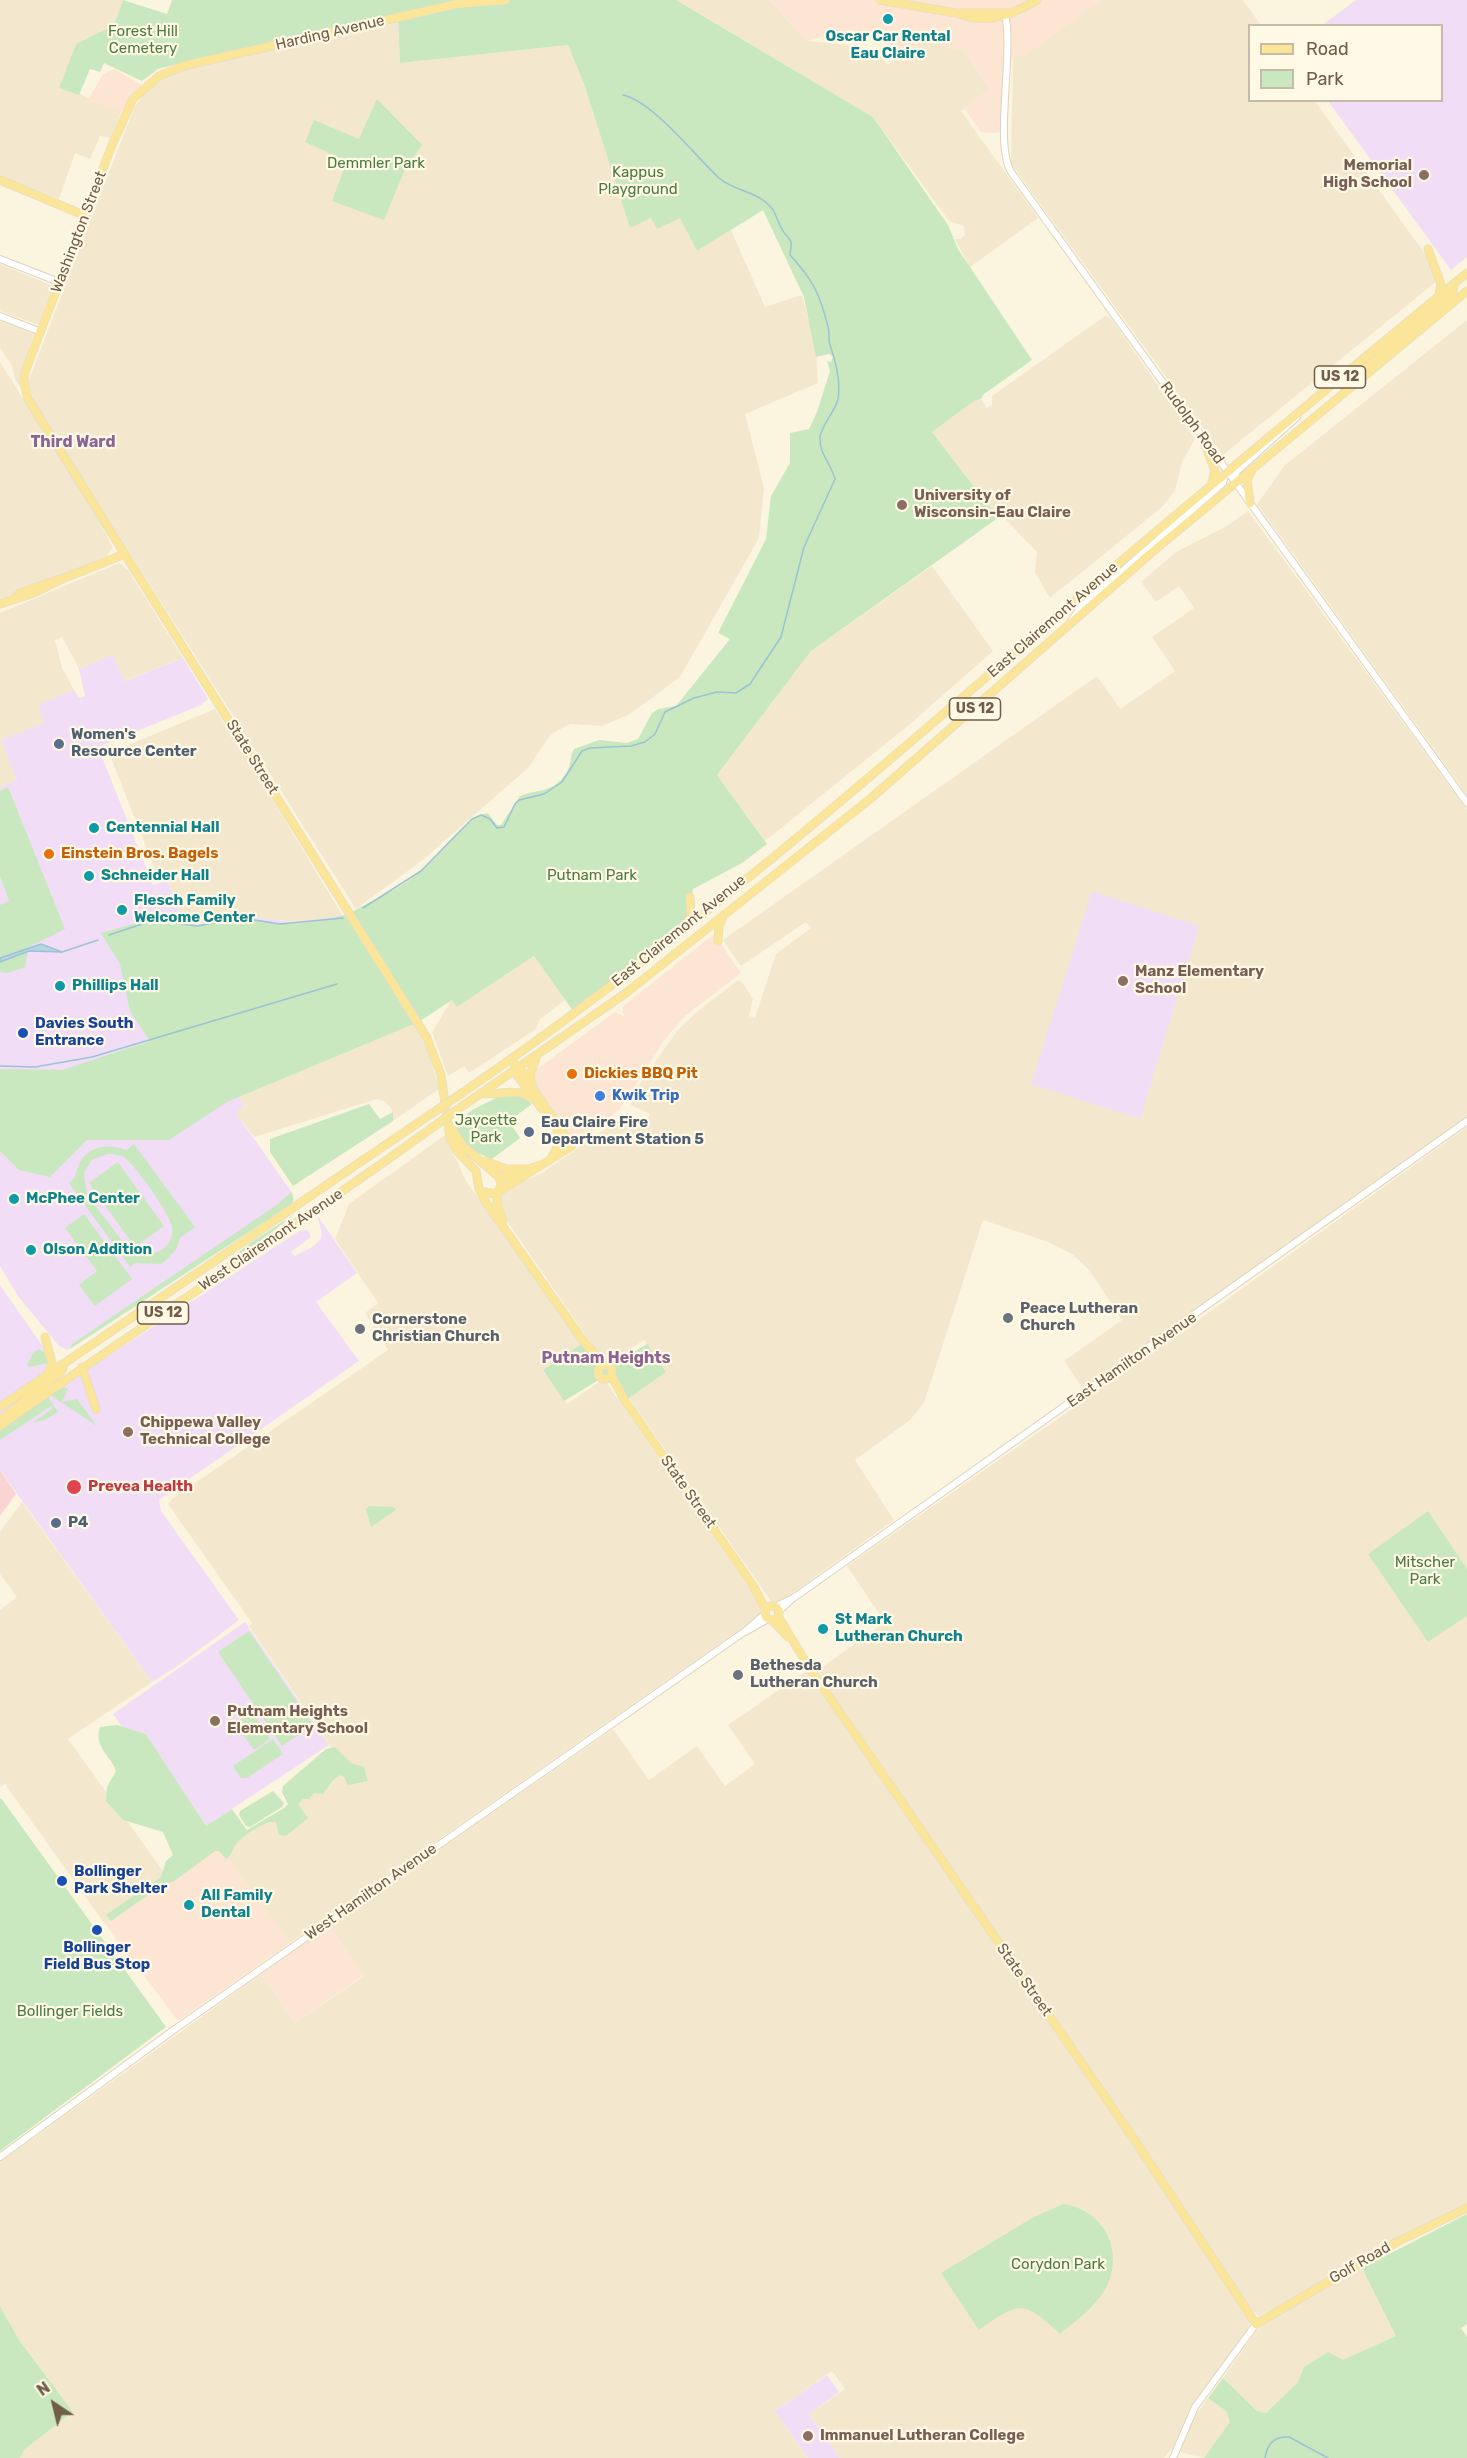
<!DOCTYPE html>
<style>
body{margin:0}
#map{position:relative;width:1467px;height:2458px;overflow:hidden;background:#fbf5df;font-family:Rubik,sans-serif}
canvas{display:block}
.legend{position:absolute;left:1248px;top:24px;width:195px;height:78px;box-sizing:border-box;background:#fff9e5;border:2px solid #c6bba6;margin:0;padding:8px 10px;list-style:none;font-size:18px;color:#715d48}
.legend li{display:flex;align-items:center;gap:12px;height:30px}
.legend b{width:30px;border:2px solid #c6bba6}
.north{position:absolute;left:24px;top:2374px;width:60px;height:60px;-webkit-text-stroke:4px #fff9e5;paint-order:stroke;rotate:325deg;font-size:16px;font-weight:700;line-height:24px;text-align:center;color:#715d48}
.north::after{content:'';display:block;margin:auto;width:21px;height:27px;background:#715d48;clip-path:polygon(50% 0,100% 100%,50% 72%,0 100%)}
</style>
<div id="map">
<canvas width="1467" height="2458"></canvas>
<ul class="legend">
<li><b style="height:8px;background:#fae598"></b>Road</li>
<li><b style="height:16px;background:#c9e8bf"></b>Park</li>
</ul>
<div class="north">N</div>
</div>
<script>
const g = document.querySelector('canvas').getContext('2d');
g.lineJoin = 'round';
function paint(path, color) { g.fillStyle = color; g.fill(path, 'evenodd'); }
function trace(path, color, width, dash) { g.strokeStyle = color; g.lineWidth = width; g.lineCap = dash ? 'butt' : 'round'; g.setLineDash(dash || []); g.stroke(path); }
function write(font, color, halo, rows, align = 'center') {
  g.font = font + ' Rubik,sans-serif'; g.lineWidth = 4.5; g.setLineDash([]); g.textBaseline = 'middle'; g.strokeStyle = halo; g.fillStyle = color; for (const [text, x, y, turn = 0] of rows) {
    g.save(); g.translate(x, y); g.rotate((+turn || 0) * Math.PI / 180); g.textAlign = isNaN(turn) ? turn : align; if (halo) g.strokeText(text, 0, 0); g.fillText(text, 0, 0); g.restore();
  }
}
paint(new Path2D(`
 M0,0H123L114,25L76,44L60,87L122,110L111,138L100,136L90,159L75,153L59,199L0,176Z
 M676,0H769L808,41L849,45V53L854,57L867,52H876L888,65L927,41L965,51L990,89L961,111L1038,218L970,267L955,239H960L965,235L964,226L949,221L873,117Z
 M1102,0H1243L1261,25L1250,26V100L1315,101L1433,265L1438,280L1223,455L1011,164L1013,56Z
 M398,21L400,63L568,45L584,84L630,227L652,218L657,229L680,217L697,251L731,230L765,307L802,295L816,348L818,383L745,414L764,488L759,538L680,677L630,714L602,726L570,724L551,734L528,768L424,859L356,909L34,402L28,382L134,108L152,83L175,72Z
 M0,264L53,286L38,325L0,311Z
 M1105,316L1111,318L1195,439L1182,462L1175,491L1162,507L1050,598L1035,573L1037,552L1004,518H998L932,432L974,401L981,399L987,408L992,405V396Z
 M0,320L34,334L20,378L21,388L15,379L12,366L0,347Z
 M1467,320V795L1257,504L1285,465Z
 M0,362L92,508L113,548L106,557L0,600Z
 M1248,511L1467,810V1117L1084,1390L1064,1361L1122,1320L1090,1271L1072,1254L1048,1242L983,1220L924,1403L910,1420L855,1460L894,1520L779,1603L773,1604L629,1398L666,1372L644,1340L613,1361H603L503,1215L500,1195L512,1186L542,1173L617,1121L634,1118L647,1121L650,1114L631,1105L632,1095L677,1031L699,1010L737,981L742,982L753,999L749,1016L755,1018L776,954L811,928L806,922L741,966L723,940L1097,676L1120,709L1175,671L1152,637L1194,608L1179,586L1156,602L1141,582L1176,552L1225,527Z
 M119,563L128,570L183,658L124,681L113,656L79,669L62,637L55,640L62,668L74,690L39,705L46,723L2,740L17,780L0,787V613Z
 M932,566L993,651L909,725L765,841L717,775L811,651Z
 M215,709L245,755L343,916L295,922L242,916L204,923L184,922L165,874L159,875L156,872L109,753Z
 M534,956L565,1000L539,1020L536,1029L469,1073L464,1066L448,1076L432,1032L452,999L457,1007Z
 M414,1024L428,1050L439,1089L393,1121L392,1109L384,1101L377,1099L254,1137L238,1116L236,1111L244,1106L239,1097Z
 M1467,1127V2205L1259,2316L1250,2309L817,1671L885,1622L847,1566L1165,1344Z
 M445,1135L466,1181L581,1344L543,1371L567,1404L599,1382H606L763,1608L758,1617L290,1943L222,1851L346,1769L249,1626L252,1623L168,1504L172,1499L388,1350L365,1313L378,1303L335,1239L349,1204Z
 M22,1502L152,1682L68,1739L168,1878L105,1924L5,1784L0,1787V1610L17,1597L0,1574V1532Z
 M806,1671L1125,2131L1250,2321L1248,2329L1196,2401L1174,2446L1164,2458H840L809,2414L845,2389L832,2371L775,2411L808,2458H20L25,2449L73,2412L19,2340L0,2306V2162L261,1974L295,2023L364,1976L329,1926L613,1729L649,1780L697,1746L725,1786L755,1764L728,1725Z
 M1362,2268L1396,2336L1343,2361L1304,2367L1298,2382L1266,2413L1257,2411L1223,2378L1256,2331L1265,2323Z
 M1208,2398L1226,2411L1231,2422L1204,2458L1179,2452L1193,2418Z`), '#f3e8ce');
paint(new Path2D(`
 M769,0H1102L1025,56H1013L1007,71L1005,131L995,133L981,132L963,107L990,89L965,51L927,41L897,59L886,39L851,30L808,41Z
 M115,69L144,86L126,113L88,100L103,74Z
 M714,934L741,973L685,1016L663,1042L620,1109L572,1146L539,1097L530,1074L615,1012L624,1016L622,1007Z
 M216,1842L290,1943L178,2021L105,1924Z
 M329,1926L364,1975L295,2023L261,1974Z`), '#fce6d3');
paint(new Path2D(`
 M1356,0H1467V257L1451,270L1328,101L1442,100V26H1321Z
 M113,655L125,681L183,658L208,699L201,705L98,747L153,885L167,880L184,922L204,923L242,916L295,922L345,915L239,1097L244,1106L237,1111L238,1116L293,1194V1203L67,1350L59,1346L17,1295L0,1266V787L17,780L1,740L45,723L38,705L74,690L79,698L85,696L79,669Z
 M1092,891L1199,926L1140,1119L1031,1084Z
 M317,1215L357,1273L316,1302L359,1361L159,1500L161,1511L239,1620L176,1667L152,1682L0,1470V1285L46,1351L49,1359V1368L61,1387L301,1230H308L311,1237L291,1252L295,1256L312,1247L320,1240L322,1234Z
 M245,1622L329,1745L206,1826L146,1734L123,1728L113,1714Z
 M827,2375L839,2392L809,2414L840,2458H808L775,2411Z`), '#f2ddf7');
paint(new Path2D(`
 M0,1470L16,1494L0,1516Z`), '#f9d4d3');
paint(new Path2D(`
 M123,0L167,14L172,0H457L177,64L158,69L142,81L104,63L100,72L90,69L79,95L59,88L76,44L114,25Z
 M505,0H676L873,117L948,225L958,249L1032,360L984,394L981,399L974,401L932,432L998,518L811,651L717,775L767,844L742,863L693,889L686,927L573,1011L534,956L457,1007L452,1000L420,1021L352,912C375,898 401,889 421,871C438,856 467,815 488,813L497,825H501L520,796C541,788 552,794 567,772C571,765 570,756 574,749L599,740L627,743L638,739L652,713L658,709L676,706L730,639L718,633L766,539L771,496L790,463V433L809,429L817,412L830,371L827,361L831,362L833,357L829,354L816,357L804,297L763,210L697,251L680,218L657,229L651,218L630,228L584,84L568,45L400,63L398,17Z
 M377,99L422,145L405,169L384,220L332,201L347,161L305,142L314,120L359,139Z
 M8,787L65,929L29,947L25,967L8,973L0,972V905L9,901L0,876V791Z
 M170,914C196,936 213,918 242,918C251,918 260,922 270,923C294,926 321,921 345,915L414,1024L227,1102L169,1140H87L50,1177L19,1170L0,1151V1069L62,1070L150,1041L130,1011L120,964L101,933Z
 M506,1093L525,1098L532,1104L509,1121L520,1138L492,1159C475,1153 459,1143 456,1123L472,1110Z
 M369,1104L380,1119L393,1112V1121L293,1186L270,1152V1139Z
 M134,1144L195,1227L180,1238L176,1250L162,1264L136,1263L130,1267L69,1183C76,1178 75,1174 78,1167C86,1146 107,1143 126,1150ZM107,1154C113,1154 119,1154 125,1158C135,1165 171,1215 172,1227C175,1251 148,1260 130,1251L87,1195L84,1173L92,1160Z
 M118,1162L164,1226L135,1247L89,1183Z
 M291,1192L294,1200L290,1205L70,1349L72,1344L278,1204Z
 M296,1213L253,1247L220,1269L247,1245Z
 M84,1214L132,1279L95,1306L79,1285L97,1271L65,1228Z
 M584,1342L605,1365L609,1366L647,1344L666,1372L625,1401L608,1381L602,1378L564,1401L543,1370Z
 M39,1349L44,1352L48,1363L29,1367L27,1365L33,1353Z
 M64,1387L68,1389L62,1402L77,1399L97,1426L50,1395Z
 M48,1397L58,1412L45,1420L32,1423L52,1409L51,1406L0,1440V1430Z
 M369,1506L394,1507L396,1510L371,1527L366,1509Z
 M1428,1511L1467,1569V1616L1428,1642L1368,1554Z
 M249,1631L313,1725L282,1746L218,1652Z
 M252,1712L270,1739L254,1750L240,1731L230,1737L226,1730Z
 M117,1725L146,1734L206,1826L232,1809L247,1830L284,1808L288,1804L282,1792L283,1786L326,1749L335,1747L351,1763L364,1767L368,1781L348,1785L344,1777L340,1775L333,1780L323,1794L314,1793L309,1799H303L298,1804L308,1818L286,1836L279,1835L276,1822C267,1819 244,1835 237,1843C232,1849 233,1854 226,1859L219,1851H215L173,1882L165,1883L111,1921L106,1915L161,1877L166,1861L173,1855L163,1832L123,1820L106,1801L107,1787L116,1771C111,1756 93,1747 100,1727Z
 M273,1739L283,1754L247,1778H241L233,1766Z
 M273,1791L284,1803L282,1807L250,1827L246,1826L239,1815L240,1811Z
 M1,1798L166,2027L0,2151V1799Z
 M1063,2204C1101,2209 1124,2247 1108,2284C1098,2305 1077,2320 1060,2334C1023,2300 1020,2301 979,2330L941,2273L1032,2218Z
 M1467,2214V2324L1461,2328L1467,2337V2458H1204L1230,2422L1226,2411L1208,2398L1223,2378L1257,2411L1266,2413L1298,2382L1304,2367L1328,2352L1343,2360L1396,2336L1362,2268Z
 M0,2306L19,2340L73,2412L25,2449L20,2458H0Z`), '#c9e8bf');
const water = new Path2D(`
 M41,944L62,952L29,951L0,962V958Z`);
paint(water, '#b5d5e4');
trace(water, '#9bc3d5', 1.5);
trace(new Path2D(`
 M363,908L421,871L472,819L481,815L490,819L497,828L504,827L515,804L519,800L544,794L562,782L582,751L590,748L631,746L645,742L655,734L665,712L694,698L717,692L736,693L750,684L781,637L804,547L835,479C831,463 819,454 820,437C822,424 835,412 838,399C841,381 836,362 830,345C828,340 830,333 828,327C820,294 813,280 790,255C790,251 792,246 791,242C790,238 785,235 783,231C779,225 777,217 773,210C760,191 735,192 719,178C696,157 654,102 623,95
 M109,935L154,920L197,926L242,918L280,924L343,918
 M62,952L98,940
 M0,1066L35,1067L92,1057L337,984
 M1265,2458C1267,2444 1275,2436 1289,2437L1328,2458`), '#9bc3d5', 1.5);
const minor = new Path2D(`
 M1005,13C1014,55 994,142 1011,172L1467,803
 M0,259L59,282
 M0,316L41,332
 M1235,481L1236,472L1297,417
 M1071,621L1081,607L1223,483L1226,471
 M775,1607L795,1597L1467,1121
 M778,1612L794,1597
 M745,1632L768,1619
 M0,2157L175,2029L744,1632L765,1614
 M1173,2458L1195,2407L1256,2324`);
const major = new Path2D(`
 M505,0L457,4L183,66L159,76L133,99L112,145L25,372L24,383L28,399L427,1038L441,1075L450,1138L458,1152L476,1171L479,1189L485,1201L584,1342L605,1365
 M880,0L956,13H1005
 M960,14C987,25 1013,14 1037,0
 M0,180L86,216
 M1428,249L1441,284L1439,296
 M1344,387L1448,297L1453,292L1454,284
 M1204,442L1215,471L1212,482
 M1250,503L1247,480L1252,470
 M15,598L20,593L60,579
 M0,604L34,593L62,579L125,554
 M687,925L691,915L690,897
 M718,941L719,927L723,917
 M518,1070L517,1075L542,1109
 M532,1085L530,1074L536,1059
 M462,1093C672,950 865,782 1057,616C1192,500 1329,387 1467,273
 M482,1093C500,1097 513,1086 532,1098
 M464,1105L626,993L870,799L1151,553L1467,291
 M450,1126L463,1146L499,1177L501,1184L499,1191
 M552,1157L558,1145L557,1129
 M485,1161L506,1169H526
 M499,1177H509L537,1166
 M480,1191L495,1194L572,1146L522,1072L511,1060
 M497,1192V1205L503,1221
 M45,1337L52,1363L48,1373
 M598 1372a7 7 0 1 1 14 0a7 7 0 1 1-14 0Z
 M82,1367L96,1409
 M611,1375L625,1401L752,1584L766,1610
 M0,1407L431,1114
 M0,1420L62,1371L64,1363
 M0,1426C143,1324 291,1230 433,1127
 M765 1613a7 7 0 1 1 14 0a7 7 0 1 1-14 0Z
 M778,1616L810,1669L1134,2139L1256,2324L1397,2242L1467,2208
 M772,1620L788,1637`);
trace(minor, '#dfd2bc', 8);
trace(major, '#e0dbd7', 9);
trace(minor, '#fff', 6);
trace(major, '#fae598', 8);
const majorBridge = new Path2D(`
 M431,1114L462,1093
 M433,1127L464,1105`);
trace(majorBridge, '#e0dbd7', 9, []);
trace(majorBridge, '#fae598', 8);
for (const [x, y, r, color] of [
 [888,19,6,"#0f9aa8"],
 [1424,175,6,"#8d6e63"],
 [902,505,6,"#8d6e63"],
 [59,744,6,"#5c6f8a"],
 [94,828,6,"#0f9aa8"],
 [49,854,6,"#e8710a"],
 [89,876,6,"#0f9aa8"],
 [122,910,6,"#0f9aa8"],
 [1123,981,6,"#8d6e63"],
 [60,986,6,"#0f9aa8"],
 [23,1033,6,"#1a4fb4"],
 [572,1074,6,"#e8710a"],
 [600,1096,6,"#3f7fe0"],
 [529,1132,6,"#5c6f8a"],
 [14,1199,6,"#0f9aa8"],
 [31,1250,6,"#0f9aa8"],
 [1008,1318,6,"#6b7280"],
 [360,1329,6,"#6b7280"],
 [128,1432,6,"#8d6e63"],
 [74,1487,8,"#e0444e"],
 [56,1523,6,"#5c6f8a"],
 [823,1629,6,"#0f9aa8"],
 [738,1675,6,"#6b7280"],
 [215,1721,6,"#8d6e63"],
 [62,1881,6,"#1a4fb4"],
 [189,1905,6,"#0f9aa8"],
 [97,1930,6,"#1a4fb4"],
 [808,2436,6,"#8d6e63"]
]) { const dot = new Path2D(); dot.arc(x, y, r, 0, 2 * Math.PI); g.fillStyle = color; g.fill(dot); trace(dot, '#fff9e5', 2); }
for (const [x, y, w] of [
 [1340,377,51],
 [975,709,51],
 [163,1313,51]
]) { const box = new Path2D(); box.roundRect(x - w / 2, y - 11, w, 22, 4.5); g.fillStyle = '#fff9e5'; g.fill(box); trace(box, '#715d48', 1.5); }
write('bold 14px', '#715d48', null, [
 ["US 12",1340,377],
 ["US 12",975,709],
 ["US 12",163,1313]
]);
write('15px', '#4b7c43', '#fff9e5', [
 ["Forest Hill",143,32],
 ["Cemetery",143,49],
 ["Demmler Park",376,164],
 ["Kappus",638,173],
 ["Playground",638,190],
 ["Putnam Park",592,876],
 ["Jaycette",486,1121],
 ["Park",486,1138],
 ["Mitscher",1425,1563],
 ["Park",1425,1580],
 ["Bollinger Fields",70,2012],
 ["Corydon Park",1058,2265]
]);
write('15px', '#715d48', '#fff9e5', [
 ["Harding Avenue",330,33,-13],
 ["Washington Street",79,232,-69],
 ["Rudolph Road",1192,423,54],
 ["East Clairemont Avenue",1053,620,-41],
 ["State Street",252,757,58],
 ["East Clairemont Avenue",679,931,-39],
 ["West Clairemont Avenue",271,1240,-34],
 ["East Hamilton Avenue",1132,1360,-35],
 ["State Street",688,1492,55],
 ["West Hamilton Avenue",371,1892,-35],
 ["State Street",1024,1980,55],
 ["Golf Road",1360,2263,-30]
]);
write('bold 15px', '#0d838f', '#fff9e5', [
 ["Oscar Car Rental",888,37,"center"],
 ["Eau Claire",888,54,"center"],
 ["Centennial Hall",106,828],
 ["Schneider Hall",101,876],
 ["Flesch Family",134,901],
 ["Welcome Center",134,918],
 ["Phillips Hall",72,986],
 ["McPhee Center",26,1199],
 ["Olson Addition",43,1250],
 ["St Mark",835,1620],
 ["Lutheran Church",835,1637],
 ["All Family",201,1896],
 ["Dental",201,1913]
], 'left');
write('bold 15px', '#785e54', '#fff9e5', [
 ["Memorial",1412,166,"right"],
 ["High School",1412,183,"right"],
 ["University of",914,496],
 ["Wisconsin-Eau Claire",914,513],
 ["Manz Elementary",1135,972],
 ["School",1135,989],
 ["Chippewa Valley",140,1423],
 ["Technical College",140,1440],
 ["Putnam Heights",227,1712],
 ["Elementary School",227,1729],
 ["Immanuel Lutheran College",820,2436]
], 'left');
write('bold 15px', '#4e5e75', '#fff9e5', [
 ["Women's",71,735],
 ["Resource Center",71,752],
 ["Eau Claire Fire",541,1123],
 ["Department Station 5",541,1140],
 ["P4",68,1523]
], 'left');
write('bold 15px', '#c56008', '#fff9e5', [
 ["Einstein Bros. Bagels",61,854],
 ["Dickies BBQ Pit",584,1074]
], 'left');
write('bold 15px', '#164399', '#fff9e5', [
 ["Davies South",35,1024],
 ["Entrance",35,1041],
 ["Bollinger",74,1872],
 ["Park Shelter",74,1889],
 ["Bollinger",97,1948,"center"],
 ["Field Bus Stop",97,1965,"center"]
], 'left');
write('bold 15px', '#366cbe', '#fff9e5', [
 ["Kwik Trip",612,1096]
], 'left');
write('bold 15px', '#5b616d', '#fff9e5', [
 ["Peace Lutheran",1020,1309],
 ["Church",1020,1326],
 ["Cornerstone",372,1320],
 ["Christian Church",372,1337],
 ["Bethesda",750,1666],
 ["Lutheran Church",750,1683]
], 'left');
write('bold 15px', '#be3a42', '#fff9e5', [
 ["Prevea Health",88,1487]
], 'left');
write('bold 16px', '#8c6395', '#fff9e5', [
 ["Third Ward",73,442],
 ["Putnam Heights",606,1358]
]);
</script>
